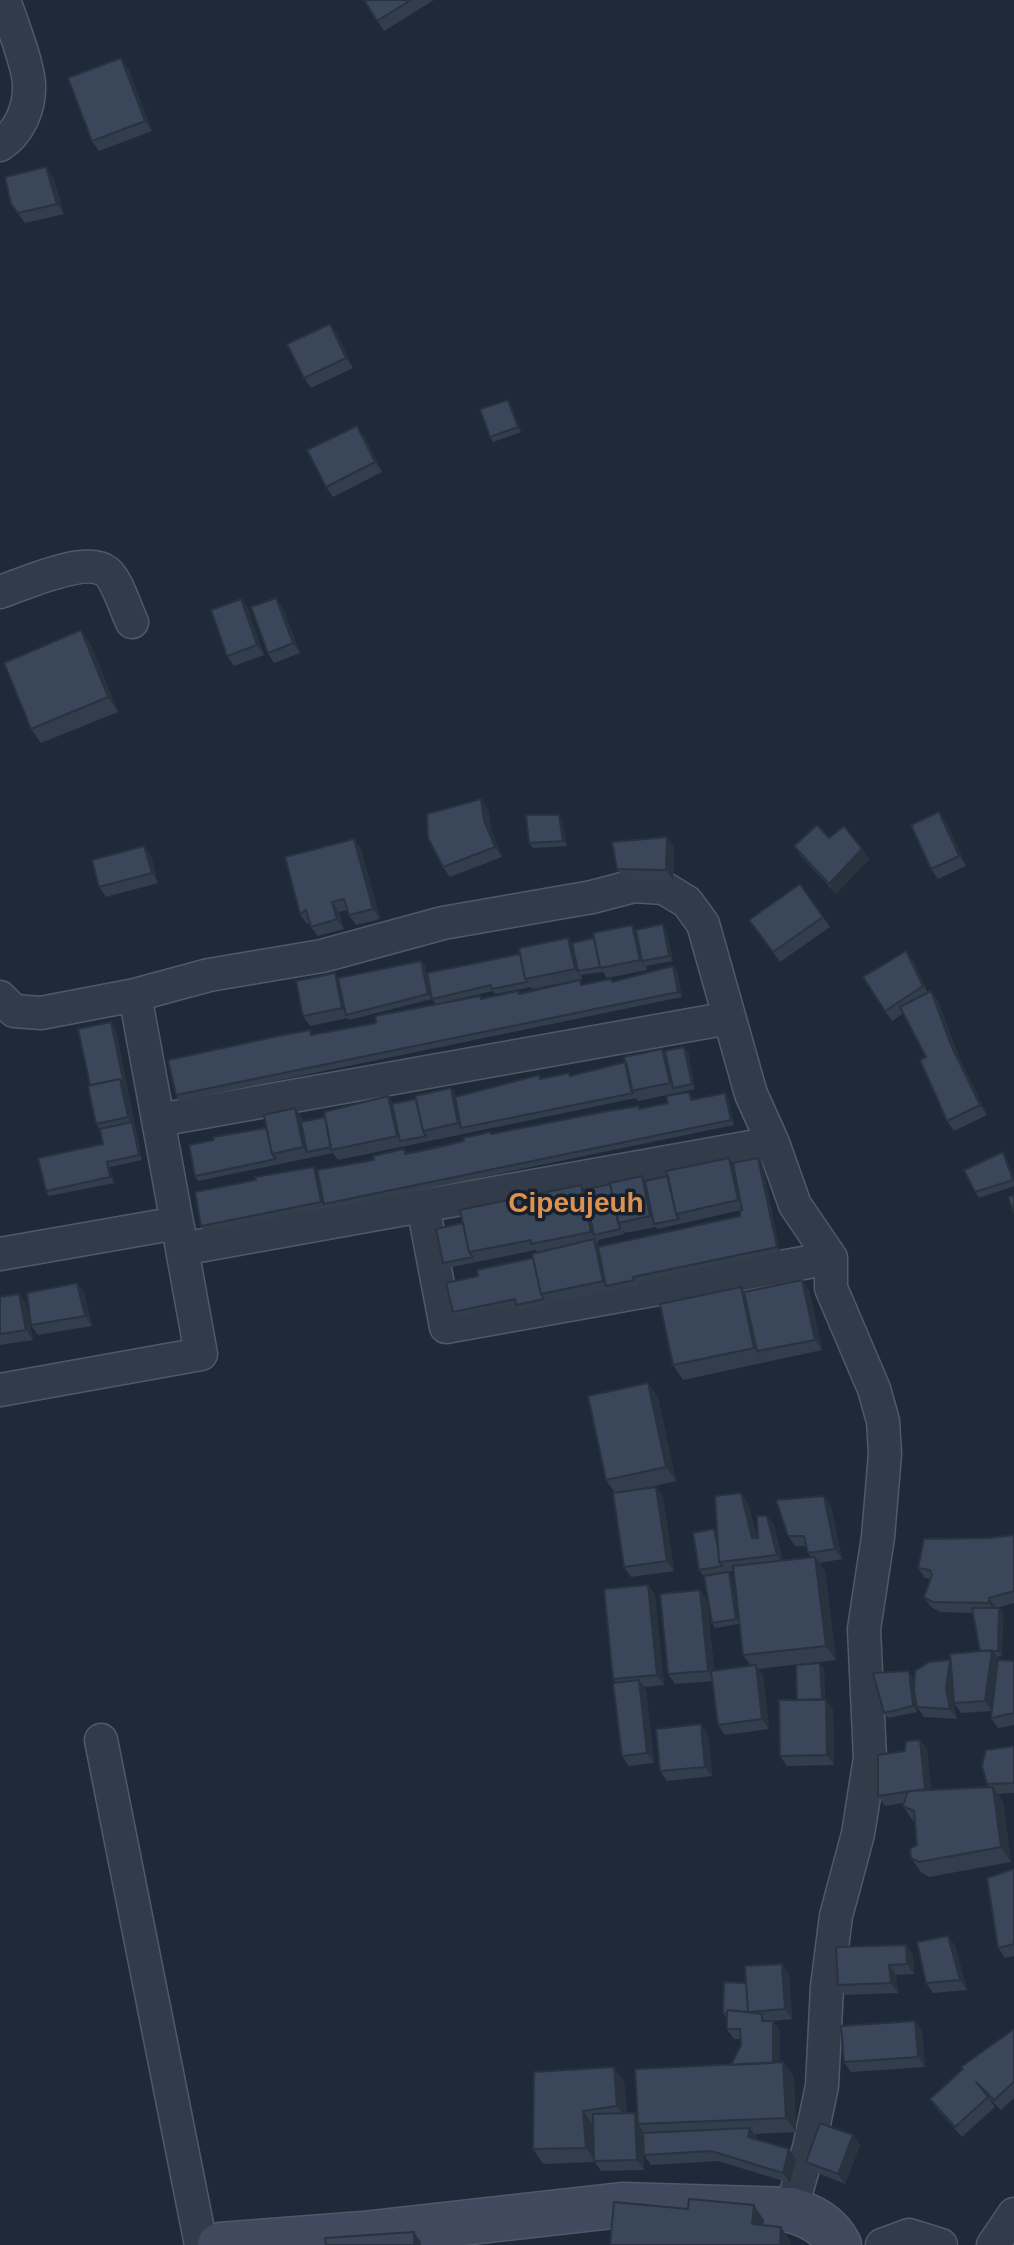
<!DOCTYPE html>
<style>
body{margin:0}
canvas{display:block;background:#1e293a}
</style>
<canvas width="1014" height="2245"></canvas>
<script>
const g = document.querySelector('canvas').getContext('2d');
g.lineJoin = 'round';
function trace(path, color, width, dash) { g.strokeStyle = color; g.lineWidth = width; g.lineCap = dash ? 'butt' : 'round'; g.setLineDash(dash || []); g.stroke(path); }
function paint(path, color) { g.fillStyle = color; g.fill(path, 'evenodd'); }
function write(font, color, halo, rows, align = 'center') {
  g.font = font + ' Helvetica,sans-serif'; g.lineWidth = 7; g.setLineDash([]); g.textBaseline = 'middle'; g.strokeStyle = halo; g.fillStyle = color; for (const [text, x, y, turn = 0] of rows) {
    g.save(); g.translate(x, y); g.rotate((+turn || 0) * Math.PI / 180); g.textAlign = isNaN(turn) ? turn : align; if (halo) g.strokeText(text, 0, 0); g.fillText(text, 0, 0); g.restore();
  }
}
const street = new Path2D(`
 M0,145C19,133 30,108 29,85C29,67 11,20 4,0
 M0,592C24,584 86,555 107,572C117,580 126,610 132,622
 M0,997L14,1011L41,1013L135,995L209,975L322,956L443,923L592,897L634,886L664,888L687,902L703,924L751,1094L773,1143L795,1205L831,1258V1288L874,1389L883,1421L885,1454L878,1537L864,1629L870,1758L858,1834L836,1916L827,1987L822,2086L809,2148L791,2210
 M159,1120L729,1018
 M423,1206L446,1327L831,1258
 M182,1249L773,1143
 M0,1254L177,1223L135,995
 M0,1390L201,1354L178,1227
 M101,1740L201,2245
 M882,2245L909,2235L941,2245
 M993,2245L1014,2214`);
const secondary = new Path2D(`
 M220,2245L363,2234L622,2205L791,2210C811,2216 829,2225 839,2245`);
trace(street, '#4f5968', 35);
trace(secondary, '#4f5968', 47);
trace(street, '#323b4a', 32);
trace(secondary, '#3f4a5e', 44);
paint(new Path2D(`
 M364,0H434L384,31Z
 M128,68L152,131L99,151L92,141Z
 M53,177L64,214L25,223L11,204Z
 M337,334L353,368L311,388L304,378Z
 M511,405L521,432L493,442L490,437Z
 M364,436L382,472L333,497L326,487Z
 M241,599L248,609L264,655L234,666L227,656Z
 M283,608L300,653L274,663L268,653Z
 M91,645L118,712L41,743L31,729Z
 M488,809L491,830L502,857L450,877L443,867Z
 M939,812L946,822L966,866L938,879L931,869Z
 M562,820L567,846L533,848L529,843Z
 M667,837L674,847L673,880L624,879L617,869Z
 M829,838L862,849L869,859L836,894L801,856L794,846Z
 M354,839L361,849L380,919L356,925L349,915L347,910L339,912L344,929L318,936L311,927L310,923L307,924L300,914Z
 M151,856L158,883L106,897L99,887Z
 M800,884L830,927L780,962L749,920Z
 M663,924L666,929L673,961L646,966L647,970L607,978L603,972L581,975L582,979L532,989L531,987L495,994L493,991L436,1004L432,999L572,943Z
 M421,961L425,966L432,999L349,1020L348,1018L310,1026L303,1016L338,978Z
 M913,961L928,993L938,1001L958,1055L987,1115L954,1131L947,1121L926,1057L904,1013L892,1021L885,1011Z
 M677,971L682,997L179,1101L176,1095L313,1034L376,1023L480,996L482,998L518,991L520,994L583,985L611,979L613,982Z
 M111,1022L115,1027L142,1160L110,1167L114,1183L49,1196L46,1191L103,1144L100,1129L96,1124L90,1085Z
 M688,1052L695,1089L638,1101L636,1098L338,1160L333,1153L198,1181L195,1176L266,1128L302,1118L303,1122L416,1099L451,1088L456,1096L542,1079L571,1076L666,1054Z
 M689,1092L693,1099L725,1093L728,1098L734,1125L328,1209L324,1204L374,1160L404,1149L407,1153L492,1134L641,1109L668,1103Z
 M1003,1152L1006,1157L1014,1177V1186L979,1198L975,1192Z
 M758,1158L762,1163L780,1252L637,1282V1285L520,1310L516,1304L456,1317L453,1312L478,1276L533,1258L538,1253L536,1250L447,1268L443,1263L463,1223L584,1190L642,1176L645,1181ZM742,1210L740,1216L600,1247L597,1242H598V1240L624,1234L623,1230L625,1233L656,1227L657,1229Z
 M314,1167L318,1172L325,1207L205,1232L201,1226L256,1180Z
 M77,1283L84,1293L92,1326L38,1335L31,1325Z
 M741,1287L744,1292L809,1290L822,1350L683,1380L673,1365Z
 M19,1294L26,1304L33,1340L0,1345V1297Z
 M648,1383L658,1398L676,1481L637,1490L656,1487L663,1497L674,1571L631,1577L624,1567L615,1493L606,1480Z
 M741,1493L748,1503L757,1538H758L767,1516L774,1526L783,1560L811,1557L808,1553L807,1546H795L788,1536L831,1506L842,1559L819,1563L825,1571L836,1660L758,1669L763,1675L769,1729L725,1735L718,1725L713,1681L675,1684L668,1674L700,1590L707,1600L714,1670L750,1665L743,1655L739,1624L715,1628L712,1623L729,1572L732,1577L739,1621L733,1571L703,1575L699,1570L714,1529L717,1534Z
 M1014,1535V1603L996,1608H999L1003,1613L1002,1656L996,1657L998,1660L1014,1661V1725L998,1728L991,1718L992,1711L961,1713L954,1703L957,1719L924,1717L917,1707L915,1699L917,1712L888,1718L884,1713L909,1671L912,1677L914,1689L950,1660L980,1651L973,1613L940,1612L931,1607L924,1597L931,1579L925,1578L918,1568L989,1538Z
 M648,1585L655,1595L664,1685L643,1687L646,1690L654,1763L629,1766L622,1756L616,1682L613,1679Z
 M820,1663L824,1669L825,1700L833,1709L834,1765L787,1766L780,1756L797,1700Z
 M708,1734L712,1776L667,1781L660,1771Z
 M920,1740L927,1749L931,1790L989,1787L987,1784L1014,1746V1793L998,1794L1003,1802L1011,1862L929,1877L921,1872L911,1858L917,1845L915,1822L913,1821L903,1806L904,1803L885,1806L878,1796L905,1751Z
 M1014,1869V1956L1005,1958L998,1948Z
 M948,1936L955,1946L967,1990L933,1993L926,1983Z
 M906,1945L913,1955L914,1974L896,1975L898,1993L845,1995L838,1985Z
 M789,1974L792,2019L773,2021L780,2031V2063L783,2062L794,2077L796,2132L755,2134L757,2138V2140L796,2159L790,2183L718,2161L651,2165L644,2155L643,2139L644,2170L601,2171L595,2162L543,2164L533,2149L534,2072L624,2081L627,2113L637,2116L731,2065L741,2045V2039H734L727,2029V2018L723,2013L746,1983Z
 M915,2021L922,2031L925,2067L851,2072L844,2062Z
 M1014,2029V2098L1001,2110L987,2096L995,2107L962,2137L937,2109L930,2099Z
 M853,2135L860,2145L845,2184L813,2171L806,2162Z`), '#323d4d');
paint(new Path2D(`
 M121,58L128,68L152,131L145,121Z
 M46,167L53,177L64,214L57,204Z
 M330,324L337,334L353,368L346,358Z
 M508,400L511,405L521,432L518,427Z
 M357,426L364,436L382,472L375,462Z
 M276,598L283,608L300,653L293,643Z
 M241,599L248,609L264,655L257,645Z
 M81,630L91,645L118,712L108,697Z
 M481,799L488,809L491,830L502,857L495,847L484,820Z
 M939,812L946,822L966,866L959,856Z
 M559,815L562,820L567,846L563,841Z
 M667,837L674,847L673,880L666,870Z
 M354,839L361,849L380,919L373,909Z
 M144,846L151,856L158,883L152,873Z
 M862,849L869,859L836,894L829,884Z
 M332,902L339,912L344,929L337,919Z
 M663,924L666,929L673,961L669,956Z
 M632,925L639,935L642,961L647,970L640,960Z
 M568,938L575,948L578,971L582,979L575,969Z
 M906,951L913,961L930,996L923,986Z
 M421,961L425,966L432,999L428,994Z
 M673,966L677,971L682,997L678,992Z
 M335,973L342,983L346,1014L342,1008Z
 M931,991L938,1001L958,1055L987,1115L980,1105L951,1045Z
 M111,1022L115,1027L135,1127L128,1117L120,1079Z
 M684,1047L688,1052L695,1089L692,1084Z
 M662,1049L669,1059L673,1088L670,1083Z
 M451,1088L458,1098L462,1128L458,1123Z
 M725,1093L728,1098L734,1125L731,1120Z
 M388,1096L395,1106L400,1141L397,1136Z
 M295,1108L302,1118L309,1152H307L303,1147Z
 M132,1122L135,1127L142,1160L139,1155Z
 M1003,1152L1006,1157L1014,1177V1181Z
 M729,1158L736,1168L745,1210L738,1200Z
 M758,1158L762,1163L780,1252L777,1247Z
 M107,1162L110,1167L114,1183L110,1177Z
 M314,1167L318,1172L325,1207L321,1202Z
 M642,1176L649,1186L655,1224L650,1216Z
 M581,1185L588,1195L594,1235L598,1242L591,1232Z
 M594,1239L601,1248L606,1286L603,1281Z
 M802,1280L809,1290L822,1350L815,1340Z
 M77,1283L84,1293L92,1326L85,1316Z
 M741,1287L751,1302L757,1351L764,1362L754,1348Z
 M19,1294L26,1304L33,1340L26,1330Z
 M648,1383L658,1398L676,1481L666,1467Z
 M656,1487L663,1497L674,1571L667,1561Z
 M741,1493L748,1503L759,1548L752,1538Z
 M824,1496L831,1506L842,1559L835,1549Z
 M767,1516L774,1526L784,1565L777,1555Z
 M815,1557L825,1571L836,1660L826,1646Z
 M729,1572L732,1577L740,1624L736,1619Z
 M648,1585L655,1595L664,1685L657,1675Z
 M700,1590L707,1600L715,1681L708,1671Z
 M989,1598L996,1608V1613L989,1603Z
 M999,1608L1003,1613L1002,1656L998,1651Z
 M992,1650L999,1660L992,1711L985,1701Z
 M950,1660L957,1670L953,1698L957,1719L950,1709L946,1688Z
 M820,1663L824,1669L825,1704L822,1699Z
 M756,1665L763,1675L769,1729L762,1719Z
 M909,1671L912,1677L917,1712L913,1706Z
 M639,1680L646,1690L654,1763L647,1753Z
 M826,1700L833,1709L834,1765L827,1755Z
 M701,1724L708,1734L712,1776L705,1767Z
 M920,1740L927,1749L932,1799L925,1789Z
 M993,1787L1003,1802L1011,1862L1001,1847Z
 M948,1936L955,1946L967,1990L960,1980Z
 M906,1945L913,1955L914,1974L907,1964Z
 M782,1964L789,1974L792,2019L785,2009Z
 M889,1965L896,1975L898,1993L891,1983Z
 M773,2021L780,2031V2077L773,2067Z
 M915,2021L922,2031L925,2067L918,2057Z
 M783,2062L794,2077L796,2132L786,2118Z
 M614,2067L624,2081L628,2121L617,2106Z
 M583,2111L593,2125L596,2162L586,2148Z
 M635,2113L642,2123L638,2124L643,2131L644,2170L637,2160Z
 M750,2128L757,2138L754,2147L748,2137Z
 M853,2135L860,2145L845,2184L838,2174Z
 M789,2149L796,2159L790,2183L783,2173Z
 M754,2205L764,2220L762,2238L752,2224Z
 M781,2227L791,2242V2245H780Z
 M414,2232L421,2242V2245H414Z`), '#29323f');
const building = new Path2D(`
 M364,0H411L377,21Z
 M121,58L145,121L92,141L68,78Z
 M46,167L57,204L18,213L11,204L5,177Z
 M330,324L346,358L304,378L287,344Z
 M508,400L518,427L490,437L480,409Z
 M357,426L375,462L326,487L307,450Z
 M276,598L293,643L268,653L251,607Z
 M241,599L257,645L227,656L211,610Z
 M81,630L108,697L31,729L4,663Z
 M481,799L484,820L495,847L443,867L428,838L427,814Z
 M939,812L959,856L931,869L911,825Z
 M526,815H559L563,841L529,843Z
 M817,825L829,838L844,826L862,849L829,884L794,846Z
 M667,837L666,870L617,869L612,842Z
 M354,839L373,909L349,915L344,899L332,902L337,919L311,927L306,910L300,914L285,857Z
 M144,846L152,873L99,887L92,860Z
 M800,884L823,917L773,952L749,920Z
 M663,924L669,956L642,961L636,930Z
 M632,925L640,960L600,968L593,933Z
 M568,938L575,969L525,979L519,948Z
 M594,938L600,967L578,971L572,943Z
 M906,951L923,986L885,1011L863,977Z
 M520,954L525,979L527,982L492,989L491,985L432,999L427,973Z
 M421,961L428,994L346,1015L338,978Z
 M673,966L678,992L176,1095L168,1060L278,1036L310,1030L311,1035L376,1023L375,1016L480,996L481,999L518,991L519,994L580,980L581,985L611,979L612,982Z
 M335,973L342,1008L303,1016L296,981Z
 M931,991L951,1045L980,1105L947,1121L920,1060L926,1057L900,1007Z
 M111,1022L124,1084L120,1079L90,1085L78,1029Z
 M684,1047L692,1084L673,1088L665,1051Z
 M662,1049L670,1083L631,1091L624,1057Z
 M626,1062L633,1093L461,1128L455,1097L539,1075L540,1079L569,1073L570,1076Z
 M120,1079L128,1117L96,1124L88,1086Z
 M451,1088L458,1123L423,1131L415,1096Z
 M689,1092L691,1100L725,1093L731,1120L324,1204L317,1170L374,1160L373,1156L404,1149L405,1154L431,1149L464,1141L463,1138L490,1132L491,1134L608,1111L639,1106V1109L668,1103L666,1096Z
 M388,1096L397,1136L331,1150L324,1112Z
 M416,1099L423,1131L426,1136L400,1141L392,1104Z
 M295,1108L303,1147L272,1154L264,1115Z
 M325,1117L331,1147L307,1152L301,1122Z
 M132,1122L139,1155L107,1162L110,1177L46,1191L38,1158L103,1144L100,1129Z
 M266,1128L272,1154L276,1159L195,1176L189,1145L214,1140L213,1137Z
 M1003,1152L1013,1180L975,1192L964,1170Z
 M729,1158L738,1200L676,1214L666,1171Z
 M758,1158L777,1247L633,1277L634,1280L606,1286L598,1247L740,1216V1211L742,1210L733,1163Z
 M314,1167L321,1202L201,1226L195,1192L256,1180L255,1177Z
 M642,1176L650,1216L618,1223L610,1183Z
 M668,1176L676,1214L679,1219L654,1224L645,1181Z
 M610,1184L620,1229L594,1235L584,1190Z
 M581,1185L591,1232L531,1244V1240L469,1252L460,1210Z
 M1014,1195V1213L1008,1197Z
 M463,1223L469,1252L473,1257L443,1263L436,1229Z
 M594,1239L603,1281L541,1294L532,1254Z
 M533,1258L541,1294L544,1299L516,1305L515,1299L453,1312L446,1283L478,1276L477,1270Z
 M802,1280L815,1340L757,1351L744,1292Z
 M77,1283L85,1316L31,1325L27,1293Z
 M741,1287L754,1348L673,1365L660,1304Z
 M19,1294L26,1330L0,1334V1297Z
 M648,1383L666,1467L606,1480L588,1396Z
 M656,1487L667,1561L624,1567L613,1493Z
 M741,1493L752,1538H758L757,1516H767L777,1555L719,1562L715,1496Z
 M824,1496L835,1549L808,1553L804,1536H788L776,1500Z
 M714,1529L718,1548L719,1562L722,1566L699,1570L693,1533Z
 M1014,1535V1591L989,1598V1603L933,1602L924,1597L932,1575L930,1570L918,1568L924,1539L989,1538Z
 M815,1557L826,1646L743,1655L733,1566Z
 M729,1572L736,1619L712,1623L704,1576Z
 M648,1585L657,1675L613,1679L604,1589Z
 M700,1590L708,1671L668,1674L660,1594Z
 M972,1608H999L998,1651H980Z
 M992,1650L985,1701L954,1703L950,1654Z
 M950,1660L946,1688L950,1709L917,1707L914,1691L915,1671L929,1662Z
 M998,1660L1014,1661V1713L991,1718Z
 M820,1663L822,1699L797,1700L796,1665Z
 M756,1665L762,1719L718,1725L711,1671Z
 M909,1671L913,1706L884,1713L873,1673Z
 M639,1680L647,1753L622,1756L613,1683Z
 M779,1700H826L827,1755L780,1756Z
 M701,1724L705,1767L660,1771L656,1729Z
 M920,1740L925,1789L878,1796V1755L905,1751L906,1741Z
 M1014,1746V1783L987,1784L982,1766L986,1750Z
 M993,1787L1001,1847L919,1862L911,1858L910,1849L917,1845L914,1811L903,1806L908,1791Z
 M1014,1869V1944L998,1948L987,1878Z
 M948,1936L960,1980L926,1983L917,1942Z
 M906,1945L907,1964L889,1965L891,1983L838,1985L836,1947Z
 M782,1964L785,2009L748,2012L745,1966Z
 M724,1982L746,1983L748,2012L727,2010V2013H723Z
 M727,2010L762,2014V2021H773V2063L731,2065L741,2045L740,2029H727Z
 M915,2021L918,2057L844,2062L841,2026Z
 M1014,2029V2082L994,2100L976,2082L988,2097L955,2127L930,2099L963,2069L961,2067Z
 M783,2062L786,2118L638,2124L635,2069Z
 M614,2067L617,2106L583,2111L586,2148L533,2149L534,2072Z
 M635,2113L637,2160L594,2161L593,2114Z
 M820,2123L853,2135L838,2174L806,2162Z
 M750,2128L748,2137L789,2149L783,2173L711,2151L644,2155L643,2133Z
 M689,2199L754,2205L752,2224L781,2227L780,2245H610L614,2202L688,2209Z
 M414,2232V2245H326L325,2238Z`);
paint(building, '#3a475a');
trace(building, '#29323f', 2);
write('bold 28px', '#de9250', '#18202e', [
 ["Cipeujeuh",576,1204]
]);
</script>
